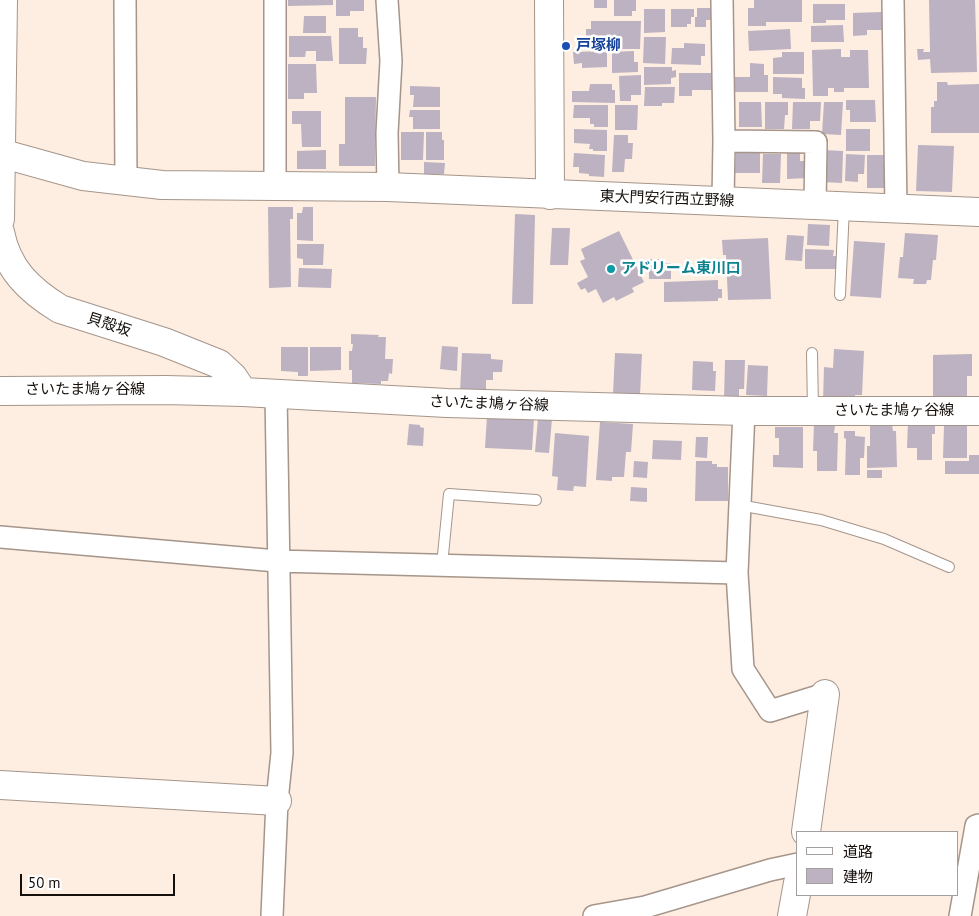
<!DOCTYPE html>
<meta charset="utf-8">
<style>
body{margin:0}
#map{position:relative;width:979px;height:916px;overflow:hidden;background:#feede1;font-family:"PT Sans","Noto Sans JP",sans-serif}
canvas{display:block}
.legend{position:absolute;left:796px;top:831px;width:162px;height:65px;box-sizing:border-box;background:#fff;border:1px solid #a29f9e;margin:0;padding:6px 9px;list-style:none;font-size:15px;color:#16100c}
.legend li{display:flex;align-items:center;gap:10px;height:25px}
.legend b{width:25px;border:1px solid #a29f9e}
.scale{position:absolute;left:20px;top:874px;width:155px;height:22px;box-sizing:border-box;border:2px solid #16100c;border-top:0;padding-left:6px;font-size:15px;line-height:18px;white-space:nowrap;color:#16100c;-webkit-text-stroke:4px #fff;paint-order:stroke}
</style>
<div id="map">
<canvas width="979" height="916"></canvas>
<ul class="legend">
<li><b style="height:6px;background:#fff"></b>道路</li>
<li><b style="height:14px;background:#bcb2c1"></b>建物</li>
</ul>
<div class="scale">50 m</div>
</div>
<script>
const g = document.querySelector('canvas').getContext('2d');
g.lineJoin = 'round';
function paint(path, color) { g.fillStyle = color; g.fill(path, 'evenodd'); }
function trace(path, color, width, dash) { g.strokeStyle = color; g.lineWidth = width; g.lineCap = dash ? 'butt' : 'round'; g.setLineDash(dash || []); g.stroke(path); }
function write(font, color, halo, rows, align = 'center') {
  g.font = font + ' "PT Sans","Noto Sans JP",sans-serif'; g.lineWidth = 5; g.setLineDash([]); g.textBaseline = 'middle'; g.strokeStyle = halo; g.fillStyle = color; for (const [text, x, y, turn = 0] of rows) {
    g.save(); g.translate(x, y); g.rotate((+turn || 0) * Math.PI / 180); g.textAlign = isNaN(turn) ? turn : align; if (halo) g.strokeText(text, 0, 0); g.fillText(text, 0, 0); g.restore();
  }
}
paint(new Path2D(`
 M288,0H333V5L288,6Z
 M336,0H364V11H350V16H336Z
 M594,0H607V8H594Z
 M614,0H636V11H632V16H614Z
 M754,0H802V22H766V26H748V8H754Z
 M929,0H975L977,72L931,73L930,59L918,60L917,49H924L923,52H930Z
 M813,4H845V20H826V23H813Z
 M697,8H712L713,20H706V27H695V17H697Z
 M644,9H665V32L644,33Z
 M671,9H694V17H691V24H687V27H671Z
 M882,12V30H867V35L853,36V13Z
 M304,16H326V33H303Z
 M591,21H641L640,49H591V45H586V29H591Z
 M843,25L844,42H811V26Z
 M339,28H358V37H363V48H367L366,64H339Z
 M790,29L791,49L749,51L748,31Z
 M289,36H331L333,61H316V51H306L305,57H289Z
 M644,37H666L665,64L643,63Z
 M684,43L705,44V56H701V65L671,64L672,48H684Z
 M841,49V57H850V50H868L869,88H844V92H834V88H828V96H813L812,50Z
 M607,51V67L582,68V63L574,64L573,52Z
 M634,51V62H638V72L612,73V52Z
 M782,52H804V74H773V58L782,57Z
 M750,63L764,64V75H768V92H735V77H750Z
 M288,64H316L317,93H304V99H288Z
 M644,67H672V71L676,70V77L671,78V84L644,85Z
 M679,73H713V90H692V96H679Z
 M641,75V95H631V101H620L619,76Z
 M773,77L802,78V88H805V99L782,98V94H773Z
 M937,82H947L948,85L979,84V133H931V107H934V101H937Z
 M590,84H612V90H615V103L572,102V91H589Z
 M410,86L440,87V107H413L414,95H410Z
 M645,87H675L674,103H662V106H644Z
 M345,97H376L375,166H339V144H345Z
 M846,100H875L876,122H850V110H846Z
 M739,102H761L762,127H739Z
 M765,102H788V115H785L784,129H765Z
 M793,102H821L820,121H810V129H792Z
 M824,102H843L841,135L822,134Z
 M574,105H608V127H594V124H590V118H573Z
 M615,105H638L637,130H615Z
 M410,110H440V129H413V117H409Z
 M292,111H321V147H302L301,124H292Z
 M574,129L607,130V151H593V149H589L590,144L574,143Z
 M846,129H870V151H846Z
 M401,132H424L423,160H401Z
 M426,132H442V140H444V160H426Z
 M614,135H628V143H633L632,159H625L624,172H612Z
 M918,145L954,146L952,192L916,191Z
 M744,148H760V173H735L736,153H744Z
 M326,150V169H297V151Z
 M823,150L843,151L842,183L822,182Z
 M787,152H800V161H809V178L787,179Z
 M574,153L605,155L604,177L589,176V174L579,173V167H573Z
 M763,154H781L780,183H762Z
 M846,154L865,155L864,174H858V182L845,181Z
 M867,155H885L884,188H867Z
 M424,162L445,163L444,174H424Z
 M268,207H293V219H290L291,287L269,288Z
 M303,207H313V241L297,240V213H302Z
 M515,214L535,215L533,304H512Z
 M808,224L830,225L829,246L807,245Z
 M552,228H570L568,265H550Z
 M619,231L644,282L632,288L634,292L616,301L614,297L603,303L596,289L588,293L585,288L581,290L577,283L588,277L580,261L585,259L581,249Z
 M905,233L938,235L936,260H933L931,280H927L926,284H913L914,279L898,278L900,257H903Z
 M787,235L804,236L802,261L785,260Z
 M768,238L771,299L728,300L726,255H723L722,240Z
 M854,241L885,243L881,298L850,296Z
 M297,244H324L323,265H303V259L297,258Z
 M805,249L834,250L833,256H837L836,269H805Z
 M649,259H659V263H671V279H649Z
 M299,268L332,269L331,288L298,287Z
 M718,280V289H722V298H718V301L664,302V282Z
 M351,334L379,335L378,337H386L385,359H393L392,374L389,373L388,381H381V384L352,383V370H349V351H352L353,344H351Z
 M442,346L458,347L457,371L440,369Z
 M281,347H308V376H298V372L281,371Z
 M310,347H341V370L310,371Z
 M834,349L864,351L862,395H855V400L823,402L824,367L833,368Z
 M462,353L491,354V359L503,360L502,372H493V380H486V394L460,392Z
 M615,353L642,354L640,395L613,394Z
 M972,354V376H967V397H933V355Z
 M725,360H745L744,389H739V400H724Z
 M693,361L713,362V371H716L715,391L692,390Z
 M748,365L768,366L767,396L746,395Z
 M487,416L534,419L532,450L485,448Z
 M538,418L552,419L549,453L535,452Z
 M600,422L633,424L631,452H626L624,477H612V481L596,480Z
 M908,422L935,425V434H932V460H917V448H907Z
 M409,424L420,425V427L424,428L423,446L407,445Z
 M814,424L835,425L834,433H838L837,471H817V451H813Z
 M892,425L893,431H896L897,467L867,468V446H870V426Z
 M944,426H967V458H943Z
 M775,427H803V468L773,467V455H779V438H775Z
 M844,431H855V436L865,437L864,458H860V475H845L846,439L844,438Z
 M555,433L589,436L586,487L574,486L573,491L557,490L558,477L552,476Z
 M696,437H708L707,458L695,457Z
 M653,440L682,441L681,460L652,459Z
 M969,455H979V474H945V461H969Z
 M634,461L648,462L647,478L633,477Z
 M696,461H712V464H717V467H728V501H695Z
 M867,470H882V478H867Z
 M631,487L647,488V502L630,501Z`), '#bcb2c1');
const lane = new Path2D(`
 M840,295L844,207
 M812,353L813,410
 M739,505L821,520L884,539L949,567
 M442,565L449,494L536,500`);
const street = new Path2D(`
 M125,0L126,182
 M275,0V186
 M387,0L391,61L387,133L388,187
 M722,0L724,141L723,201
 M893,0L896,210
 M724,141L816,142L815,205
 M744,411L737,573L743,669L770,711L825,694
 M0,537L277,561L737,573
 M272,916L277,801L282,753L276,394
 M594,916L645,907L770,870L798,864
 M960,916L976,826L979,825`);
const secondary = new Path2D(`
 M549,0L550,195
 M0,153L83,176L162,185L388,187L979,212
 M0,219L3,0
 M0,232C7,269 29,290 60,309L164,342L219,364L233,377L243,392
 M0,391L166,390L243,392L447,403L744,411H979
 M0,785L277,801
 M806,832L825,694
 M792,916L798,883`);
trace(lane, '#a5958a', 12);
trace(street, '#a5958a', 24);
trace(secondary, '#a5958a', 30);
trace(lane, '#fff', 10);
trace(street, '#fff', 21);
trace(secondary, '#fff', 28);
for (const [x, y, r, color] of [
 [566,46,5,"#1a4fb4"],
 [611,269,5,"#0f9aa8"]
]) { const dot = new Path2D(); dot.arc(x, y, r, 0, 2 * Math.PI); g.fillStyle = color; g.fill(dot); trace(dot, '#fff', 2); }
write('bold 15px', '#164399', '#fff', [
 ["戸塚柳",576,46]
], 'left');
write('15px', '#16100c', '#fff', [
 ["東大門安行西立野線",667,199,2],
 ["貝殻坂",109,325,18],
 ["さいたま鳩ヶ谷線",85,390],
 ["さいたま鳩ヶ谷線",489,404,2],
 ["さいたま鳩ヶ谷線",894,411]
]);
write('bold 15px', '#0d838f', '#fff', [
 ["アドリーム東川口",621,269]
], 'left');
</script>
